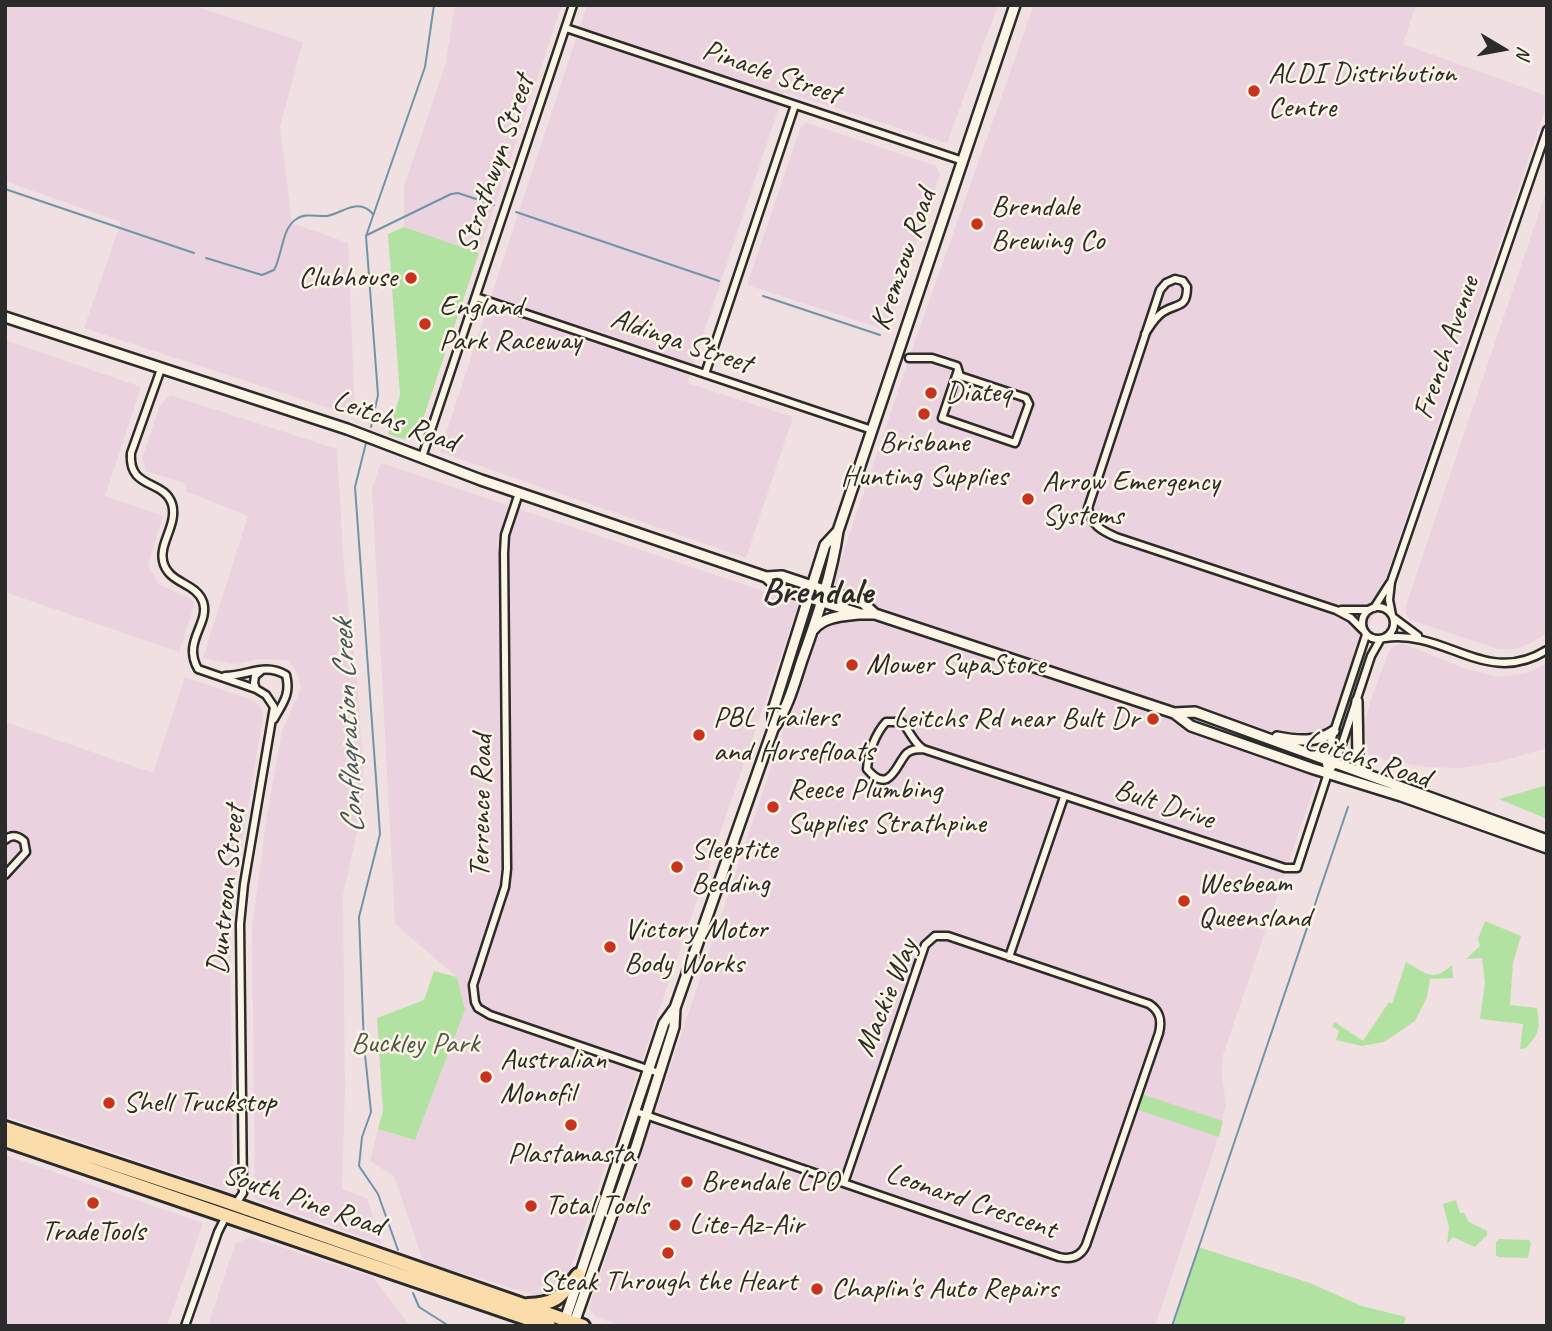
<!DOCTYPE html>
<style>
body{margin:0}
#map{position:relative;width:1552px;height:1331px;overflow:hidden;background:#f1e0e1;font-family:Caveat,sans-serif}
canvas{display:block}
.frame{position:absolute;inset:0;border:7px solid #2b2b2b;pointer-events:none}
.north{position:absolute;left:1468px;top:14px;width:70px;height:70px;-webkit-text-stroke:5px #fcf5e5;paint-order:stroke;rotate:100deg;font-size:19px;font-weight:700;line-height:28px;text-align:center;color:#2b2b2b}
.north::after{content:'';display:block;margin:auto;width:24px;height:32px;background:#2b2b2b;clip-path:polygon(50% 0,100% 100%,50% 72%,0 100%)}
</style>
<div id="map">
<canvas width="1552" height="1331"></canvas>
<div class="frame"></div>
<div class="north">N</div>
</div>
<script>
const g = document.querySelector('canvas').getContext('2d');
g.lineJoin = 'round';
function paint(path, color) { g.fillStyle = color; g.fill(path, 'evenodd'); }
function trace(path, color, width, dash) { g.strokeStyle = color; g.lineWidth = width; g.lineCap = dash ? 'butt' : 'round'; g.setLineDash(dash || []); g.stroke(path); }
function write(font, color, halo, rows, align = 'center') {
  g.font = font + ' Caveat,sans-serif'; g.lineWidth = 5; g.setLineDash([]); g.textBaseline = 'middle'; g.strokeStyle = halo; g.fillStyle = color; for (const [text, x, y, turn = 0] of rows) {
    g.save(); g.translate(x, y); g.rotate((+turn || 0) * Math.PI / 180); g.textAlign = isNaN(turn) ? turn : align; if (halo) g.strokeText(text, 0, 0); g.fillText(text, 0, 0); g.restore();
  }
}
paint(new Path2D(`
 M5,5H192L303,42L280,126L292,223L348,243L355,413H344L84,328L121,222L5,181Z
 M455,5H562L479,253L404,227V186L445,66Z
 M587,5H998L947,143L784,92L687,383L793,417L746,558L440,452Z
 M1034,5H1416L1403,44L1547,96V104L1223,1055L1222,1076L1226,1104L1215,1148L1155,1326H622L596,1317L590,1310V1305L909,358Z
 M807,123L936,166L940,174L887,330L747,285L801,126Z
 M1547,189V633L1529,644L1515,649H1498L1410,620L1406,614V605Z
 M5,340L141,387L105,496L163,516L148,564L159,585L192,599L194,606L179,652L5,592Z
 M170,395L337,449L344,569L357,679L363,763L362,810L343,895L345,1090L342,1189L367,1198L382,1244L255,1199L252,926L267,815L282,731L301,689L298,674L288,660L260,659L235,664L203,658L248,516L185,491L187,484L146,471L142,458L160,405Z
 M381,463L799,603L568,1276L541,1297L423,1261L394,1176L370,1161L378,1129L415,1140L465,1010L457,977L395,924L372,489Z
 M1402,643L1463,668L1499,677L1527,673L1547,664V748L1498,762L1462,768L1429,767L1390,761L1368,754L1364,726L1371,699L1389,651L1394,646Z
 M185,677L252,700L261,707L263,717L230,913L233,1184L225,1190L5,1116V722L153,773Z
 M5,1155L203,1223L167,1326H5Z
 M250,1237L373,1277L410,1326H208L235,1244Z`), '#ead2de');
paint(new Path2D(`
 M404,227L479,253L419,431C411,444 400,438 388,434L400,395L388,234Z
 M1547,785V819L1499,799Z
 M1485,921L1521,936L1513,963L1510,1005L1537,1008C1540,1029 1540,1032 1526,1048L1520,1049L1523,1024L1480,1019L1485,983L1482,958L1462,959L1467,958L1480,946L1478,939Z
 M1406,962C1426,973 1432,983 1452,965L1453,978L1430,979L1427,997L1415,1021L1384,1042L1362,1046L1336,1040L1339,1031L1332,1026L1335,1022L1363,1041L1389,1002L1392,1004Z
 M434,971L457,977L465,1010L415,1140L378,1129L383,1111L377,1018L424,1000Z
 M1138,1093L1223,1121L1219,1137L1133,1108Z
 M1456,1200L1460,1213H1464L1469,1222L1487,1231V1235L1475,1247L1453,1237L1447,1244L1449,1227L1443,1204Z
 M1499,1239L1529,1240L1531,1243L1528,1258L1498,1257L1496,1255V1242Z
 M1198,1247L1310,1283L1362,1306L1406,1317L1403,1326H1172Z`), '#b2e2a1');
trace(new Path2D(`
 M5,189L194,253
 M516,212L719,281
 M367,235L451,194L458,193L494,205
 M206,258L262,275L274,270C282,256 282,229 295,220C305,212 317,217 327,216C343,213 358,197 373,214
 M763,296L880,335
 M371,427L378,395L366,236L425,67L434,5
 M366,443L355,487L380,834L359,917L364,1045L371,1112L362,1137L359,1166L378,1194L398,1250
 M413,1293L419,1307L449,1326
 M1172,1326L1348,807`), '#6f94aa', 2);
const street = new Path2D(`
 M566,28L963,161
 M476,297L872,430
 M1145,334C1150,326 1155,317 1163,312C1177,303 1187,309 1187,287L1183,281L1175,279L1166,283L1160,290L1088,508C1092,525 1100,530 1116,537L1336,610L1351,618L1363,630
 M909,358H932L957,366L960,376L1026,398L1029,404L1015,443L942,418L958,370
 M161,369L131,453C128,490 164,479 172,504C178,524 159,543 163,561C168,584 196,582 203,602C210,624 182,641 198,669L256,689L266,695L274,707L244,884L240,924L243,1193L235,1205
 M705,374L795,105
 M422,457L573,5
 M519,493L505,535L504,553L507,869L505,887L473,985L475,1002L478,1008L490,1015L659,1073
 M1362 623a16 16 0 1 1 32 0a16 16 0 1 1-32 0Z
 M1374,608L1390,583
 M1341,610H1369
 M1392,615L1389,600L1391,582L1547,130
 M1394,618L1418,636
 M1385,638C1446,629 1486,688 1547,650
 M225,676C248,676 264,662 286,675C291,694 283,703 274,719
 M256,689L254,683L255,676L262,670
 M923,749C917,749 912,749 907,753C897,762 890,797 867,769C868,754 875,734 886,722H901C910,730 912,741 923,749L1285,868H1297L1328,773L1336,762L1371,656L1380,640
 M1328,773L1325,759L1366,635
 M5,840C12,834 18,836 24,841L26,852L5,875
 M1009,957L1064,797
 M634,1111L1059,1257C1072,1260 1081,1256 1086,1245L1159,1033C1162,1020 1160,1011 1149,1004L948,936H935L925,945L844,1183
 M185,1326L218,1232L226,1216`);
const secondary = new Path2D(`
 M5,317L347,429L481,480L766,577L778,588L861,614H875L1174,713L1191,726L1311,768L1401,796L1547,848
 M766,577L782,576L863,603L875,614
 M814,629C824,616 844,616 859,614
 M1357,701L1358,759L1361,766L1368,773
 M1174,713L1195,712L1547,840
 M773,729V710L825,545L837,532
 M1277,737C1297,741 1317,743 1334,731
 M563,1326L664,1023L674,1009
 M573,1326L636,1147L674,1027L675,1008L773,729C788,708 794,684 802,660C817,618 832,574 838,531L1015,5`);
const highway = new Path2D(`
 M5,1128L219,1199L583,1326
 M5,1140L549,1326
 M528,1305C557,1304 561,1296 578,1275`);
trace(street, '#2b2b2b', 11);
trace(secondary, '#2b2b2b', 14);
trace(highway, '#2b2b2b', 18);
trace(street, '#fcf5e5', 6);
trace(secondary, '#fcf5e5', 9);
trace(highway, '#faddab', 12);
for (const [x, y, r, color] of [
 [1254,91,7,"#c8321e"],
 [977,224,7,"#c8321e"],
 [411,278,7,"#c8321e"],
 [425,324,7,"#c8321e"],
 [931,393,7,"#c8321e"],
 [924,414,7,"#c8321e"],
 [1028,499,7,"#c8321e"],
 [852,665,7,"#c8321e"],
 [1153,719,7,"#c8321e"],
 [699,735,7,"#c8321e"],
 [773,807,7,"#c8321e"],
 [677,867,7,"#c8321e"],
 [1184,901,7,"#c8321e"],
 [610,947,7,"#c8321e"],
 [486,1077,7,"#c8321e"],
 [109,1103,7,"#c8321e"],
 [571,1125,7,"#c8321e"],
 [687,1182,7,"#c8321e"],
 [93,1203,7,"#c8321e"],
 [531,1206,7,"#c8321e"],
 [675,1225,7,"#c8321e"],
 [668,1253,7,"#c8321e"],
 [817,1289,7,"#c8321e"]
]) { const dot = new Path2D(); dot.arc(x, y, r, 0, 2 * Math.PI); g.fillStyle = color; g.fill(dot); trace(dot, '#fcf5e5', 2.5); }
write('30px', '#2b2b2b', '#fcf5e5', [
 ["Pinacle Street",771,73,19],
 ["Strathwyn Street",496,164,-71],
 ["Kremzow Road",904,260,-71],
 ["Aldinga Street",681,342,19],
 ["French Avenue",1447,348,-71],
 ["Leitchs Road",395,422,20],
 ["Leitchs Road",1367,760,18],
 ["Bult Drive",1164,805,18],
 ["Terrence Road",482,806,-89],
 ["Duntroon Street",227,890,-84],
 ["Mackie Way",887,998,-68],
 ["South Pine Road",303,1201,19],
 ["Leonard Crescent",971,1202,19]
]);
write('30px', '#2b2b2b', '#fcf5e5', [
 ["ALDI Distribution",1268,74],
 ["Centre",1268,108],
 ["Brendale",991,207],
 ["Brewing Co",991,241],
 ["Clubhouse",397,278,"right"],
 ["England",439,307],
 ["Park Raceway",439,341],
 ["Diateq",945,393],
 ["Brisbane",924,443,"center"],
 ["Hunting Supplies",924,477,"center"],
 ["Arrow Emergency",1042,482],
 ["Systems",1042,516],
 ["Mower SupaStore",866,665],
 ["PBL Trailers",713,718],
 ["and Horsefloats",713,752],
 ["Leitchs Rd near Bult Dr",1139,719,"right"],
 ["Reece Plumbing",787,790],
 ["Supplies Strathpine",787,824],
 ["Sleeptite",691,850],
 ["Bedding",691,884],
 ["Wesbeam",1198,884],
 ["Queensland",1198,918],
 ["Victory Motor",624,930],
 ["Body Works",624,964],
 ["Australian",500,1060],
 ["Monofil",500,1094],
 ["Shell Truckstop",123,1103],
 ["Plastamasta",571,1154,"center"],
 ["Brendale LPO",701,1182],
 ["Total Tools",545,1206],
 ["Lite-Az-Air",689,1225],
 ["TradeTools",93,1232,"center"],
 ["Steak Through the Heart",668,1282,"center"],
 ["Chaplin's Auto Repairs",831,1289]
], 'left');
write('30px', '#4d5948', '#fcf5e5', [
 ["Buckley Park",415,1044]
]);
write('italic 32px', '#475760', '#fcf5e5', [
 ["Conflagration Creek",349,727,-93]
]);
write('bold 37px', '#2b2b2b', '#fcf5e5', [
 ["Brendale",817,593]
]);
</script>
